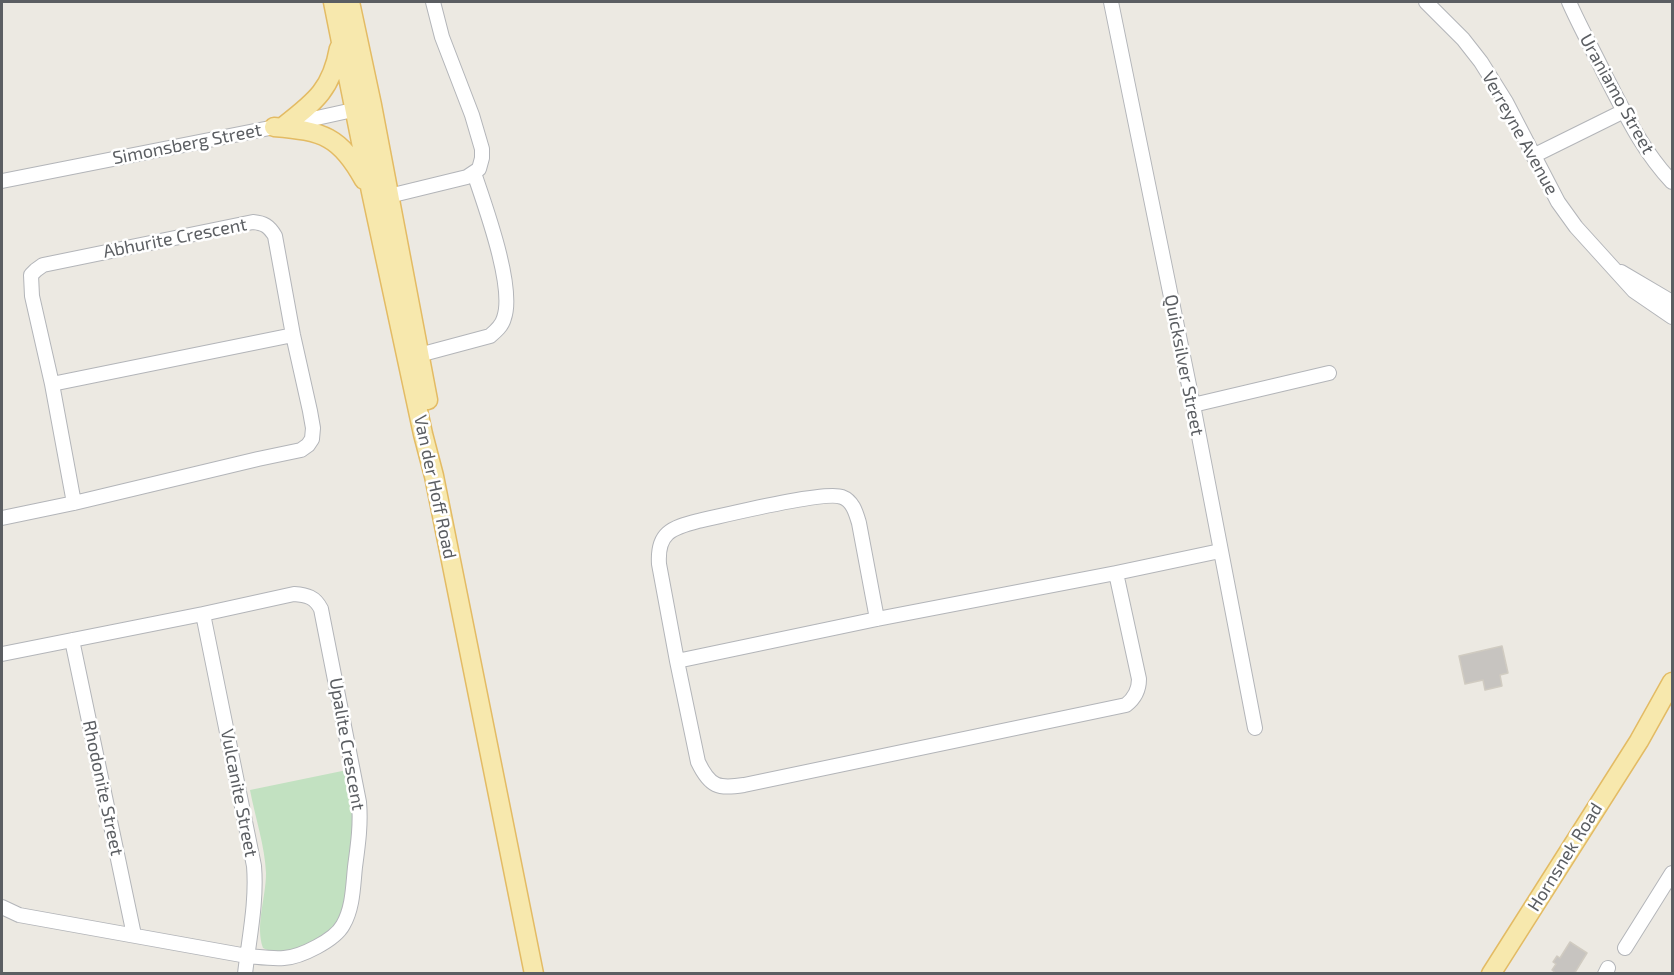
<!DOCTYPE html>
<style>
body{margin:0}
#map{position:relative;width:1674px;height:975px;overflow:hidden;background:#ece9e2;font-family:"Exo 2",sans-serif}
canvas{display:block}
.frame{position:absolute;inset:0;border:3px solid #5b5e62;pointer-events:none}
</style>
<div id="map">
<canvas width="1674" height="975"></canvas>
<div class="frame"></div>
</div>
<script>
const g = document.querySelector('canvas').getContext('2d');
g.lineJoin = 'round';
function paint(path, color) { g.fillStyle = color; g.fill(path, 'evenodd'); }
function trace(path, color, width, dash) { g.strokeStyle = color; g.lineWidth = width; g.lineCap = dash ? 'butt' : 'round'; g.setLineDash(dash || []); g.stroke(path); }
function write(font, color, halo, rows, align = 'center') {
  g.font = font + ' "Exo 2",sans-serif'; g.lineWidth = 5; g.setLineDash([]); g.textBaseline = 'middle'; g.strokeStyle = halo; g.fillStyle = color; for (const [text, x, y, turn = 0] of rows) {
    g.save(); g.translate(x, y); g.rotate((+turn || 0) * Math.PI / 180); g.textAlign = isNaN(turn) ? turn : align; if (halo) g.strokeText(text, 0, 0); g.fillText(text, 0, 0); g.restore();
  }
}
paint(new Path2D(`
 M347,770L356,804L355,827L343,913L335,929L306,946L287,953H274L263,948C255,925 266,898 266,873C265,846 255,817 250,790Z`), '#c2e1c1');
const building = new Path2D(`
 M1502,646L1508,673L1500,675L1502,686L1485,690L1483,680L1465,684L1459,656Z
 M1570,942L1587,953L1574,974H1557L1552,970L1556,964L1553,962L1557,956L1560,958Z`);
paint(building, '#c7c4c0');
trace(building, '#d0cbc1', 1.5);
const minor = new Path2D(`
 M1111,2L1193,405L1255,728
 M1426,2L1463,39L1481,62L1506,102L1558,202L1576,227L1634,291L1672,317
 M1569,2C1580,27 1594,52 1606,77C1626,115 1642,150 1672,182
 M1533,156L1624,111
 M2,181L285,125L362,108
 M389,196L467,177L479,169L482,158V149L472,115L442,37L433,2
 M1621,272L1672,302
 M419,355L490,336C496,331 502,326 504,318C515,287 485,206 474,173
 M52,384L293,335
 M1193,405L1329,373
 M2,518L74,503L258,459L301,450L308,445L312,439L313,428L310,411L293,335L275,236C269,226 264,223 253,222L43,265L36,270L31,275L32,296L52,384L74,503
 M203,614L254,866C257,902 249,938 245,974
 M877,619L859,523C856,513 853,501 842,497C825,490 722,516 698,521C671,528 657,533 659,564L677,661L698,762C710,787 718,789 744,785L1126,705C1135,698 1139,690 1139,679L1116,573
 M72,640L134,935
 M2,654L203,614L294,594C307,595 315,597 321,609L359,802C361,824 358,845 355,867C353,886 353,908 343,925C335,940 301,957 284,958C272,959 259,957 247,956L19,915L2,907
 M677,661L877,619L1116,573L1220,551
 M1625,948L1672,873
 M1605,974L1608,968`);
const major = new Path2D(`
 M333,2L371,192L423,434L434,476L534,974
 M350,2L372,105L428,400
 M285,125C316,101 332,88 339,48
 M274,127C323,131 340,136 364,180
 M1491,974L1639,741L1672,682`);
trace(minor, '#b3b5b9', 16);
trace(major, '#e3bb64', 21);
trace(minor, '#fff', 14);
trace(major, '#f7e8ad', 18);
write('18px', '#5b5e62', '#fff', [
 ["Uraniamo Street",1617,94,61],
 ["Verreyne Avenue",1520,133,61],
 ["Simonsberg Street",187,144,-11],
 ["Abhurite Crescent",175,238,-11],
 ["Quicksilver Street",1184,365,79],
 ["Van der Hoff Road",435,487,78],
 ["Upalite Crescent",347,744,80],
 ["Rhodonite Street",103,788,78],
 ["Vulcanite Street",239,793,79],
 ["Hornsnek Road",1565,857,-58]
]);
</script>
